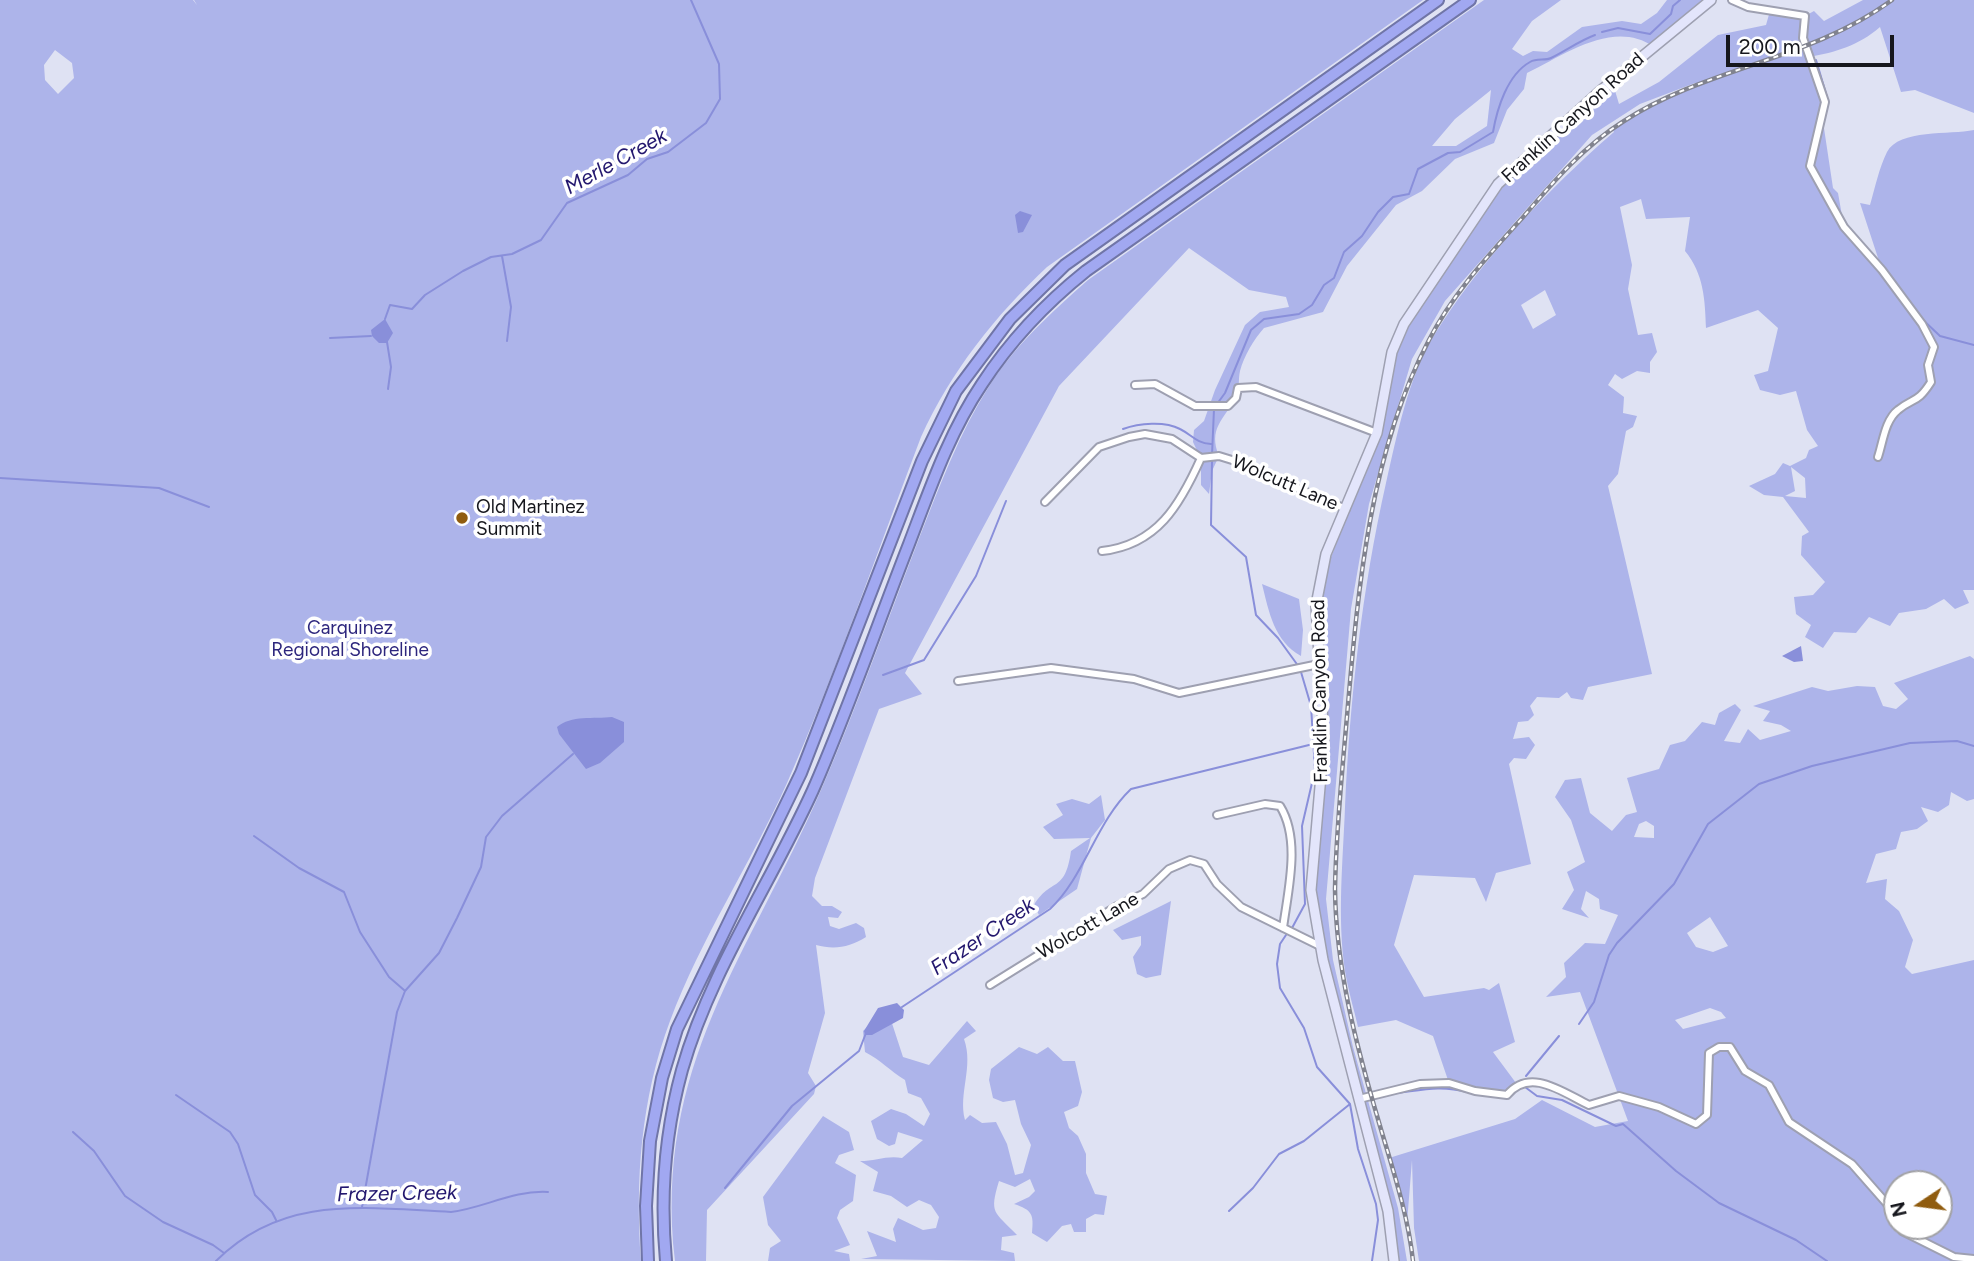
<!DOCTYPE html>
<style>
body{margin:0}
#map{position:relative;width:1974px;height:1261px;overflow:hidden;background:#dfe2f3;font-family:Figtree,sans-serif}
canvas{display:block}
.north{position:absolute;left:1883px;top:1170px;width:70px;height:70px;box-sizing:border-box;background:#fff;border:2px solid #a2a2a5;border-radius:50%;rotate:257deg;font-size:19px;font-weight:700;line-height:28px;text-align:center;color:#16171d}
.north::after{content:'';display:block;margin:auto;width:24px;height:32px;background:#905c0f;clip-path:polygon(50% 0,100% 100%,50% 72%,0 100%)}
.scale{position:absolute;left:1726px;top:35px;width:168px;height:32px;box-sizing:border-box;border:4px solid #16171d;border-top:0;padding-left:9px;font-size:21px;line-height:24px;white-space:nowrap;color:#16171d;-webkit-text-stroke:5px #fff;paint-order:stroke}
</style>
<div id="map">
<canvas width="1974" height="1261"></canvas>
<div class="north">N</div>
<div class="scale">200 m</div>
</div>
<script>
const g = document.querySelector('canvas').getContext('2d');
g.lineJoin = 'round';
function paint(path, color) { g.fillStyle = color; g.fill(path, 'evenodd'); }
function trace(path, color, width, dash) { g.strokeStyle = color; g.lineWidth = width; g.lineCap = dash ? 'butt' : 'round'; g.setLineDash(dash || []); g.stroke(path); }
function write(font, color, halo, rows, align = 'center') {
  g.font = font + ' Figtree,sans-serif'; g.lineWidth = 7; g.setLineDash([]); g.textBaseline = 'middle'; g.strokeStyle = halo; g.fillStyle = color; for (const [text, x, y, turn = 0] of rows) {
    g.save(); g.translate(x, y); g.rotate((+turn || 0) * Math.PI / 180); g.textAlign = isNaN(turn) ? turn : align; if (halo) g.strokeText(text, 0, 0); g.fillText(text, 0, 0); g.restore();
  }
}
paint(new Path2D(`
 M0,0H193L197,5L194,0H1423L1047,267C995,316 951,371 921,437C877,552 837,670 787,783C751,863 701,938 670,1021C641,1098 635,1180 641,1261H0ZM55,50L72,63L74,78L58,94L45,80L44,65Z
 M1484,0H1561L1532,21L1512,49L1523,56L1533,51L1547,52L1582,27L1622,21L1641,24L1657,13L1667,0H1711L1654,47C1614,19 1566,54 1527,73L1524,89L1507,110L1494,143L1455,159L1422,191L1396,205L1347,266L1323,312L1264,328C1254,339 1244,356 1240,371C1238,379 1240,390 1236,398C1223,420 1208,429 1219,456L1212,471L1209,494L1201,485V459L1193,442L1194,430L1204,421L1215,390L1245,325L1260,312L1289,307L1286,297L1249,290L1189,248L1059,386L905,673L922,694L879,709L815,878L812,896L822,906H832L842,912L838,918L828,917L830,926L839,929L856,923L864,928L866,937C850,947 835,950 816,945L825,1013L808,1073L816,1086L814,1094L707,1210L706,1261H675C653,1066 749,956 821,790C857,707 887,621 920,536C940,485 959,434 988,388C1014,346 1052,312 1088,280ZM1491,90L1487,126L1456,146H1432L1455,119Z
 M1863,0H1974V113L1915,90L1901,92L1880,27C1858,46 1836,52 1809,57L1825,102L1822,115L1833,188L1838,193L1844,227L1881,267L1860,203L1870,205C1875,188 1879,168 1887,152C1899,129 1950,135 1974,130V590H1963L1969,603L1955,609L1944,599L1926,609L1899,613L1890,626L1869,617L1856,633L1834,632L1823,648L1805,637L1811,625L1796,614L1794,597L1813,595L1825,582L1801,555L1802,536L1809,532L1783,497L1764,495L1749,486L1775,474L1783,463L1790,466L1806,458L1809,450L1818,446L1807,430L1796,391L1780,395L1760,390L1754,375L1768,371L1778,328L1758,310L1706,328C1705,300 1704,274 1685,251L1690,217L1646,219L1641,199L1620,207L1632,265L1628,289L1638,335L1652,333L1657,352L1650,362V373L1637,371L1622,379L1615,374L1608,385L1624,397L1623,413L1637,416L1633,427L1626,431L1618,474L1608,486L1652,674L1588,687L1583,700L1571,698L1567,692L1559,698L1537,697L1530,706L1534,715L1528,721L1518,722L1513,739L1529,737L1535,745L1526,759L1514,758L1509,764L1531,864L1496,873L1486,902L1475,878L1414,875L1394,945L1424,997L1484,988L1489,990L1499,983L1515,1042L1493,1052L1516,1083L1507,1095L1449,1083L1433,1036L1396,1020L1358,1027C1354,1009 1348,990 1345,971C1337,917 1343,861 1345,807C1350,698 1362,589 1386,483C1397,435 1408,379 1433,337C1479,262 1548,189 1614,132L1612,129L1650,106L1696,87L1695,83L1640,104L1592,135L1445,301L1412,359L1369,504L1351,609L1326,899L1333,960L1353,1047L1398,1208L1407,1261H1397L1392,1219L1327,980L1314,886L1326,754L1322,596L1328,565L1380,431L1397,346L1425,298L1506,182L1613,84L1619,104L1659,82L1718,35L1766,25L1770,11L1805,16L1814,11L1824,21ZM1545,290L1556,315L1533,329L1521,305ZM1791,467L1805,478L1806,498L1785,496L1795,491Z
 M1262,584L1299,599L1303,630L1301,656C1274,641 1269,612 1262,584Z
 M1970,656L1974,659V799L1967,801L1951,792L1949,805L1938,812L1921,807L1928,821L1917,829L1901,832L1896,849L1876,854L1866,883L1887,879L1885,899L1899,911L1913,940L1905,967L1912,974L1974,960V1261H1419L1414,1228L1412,1160L1407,1223L1389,1158L1515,1119L1542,1100L1595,1127L1628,1121L1580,992L1546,997L1566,977L1564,963L1585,943L1605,944L1618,915L1600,909L1599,899L1586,891L1581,909L1589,918L1562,909L1574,890L1567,872L1585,862L1571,820L1555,797L1565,780L1581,778L1590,813L1612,831L1626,815L1637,812L1627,778L1659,769L1670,745L1685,741L1702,722L1715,725L1719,713L1735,704L1741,710L1724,741L1740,743L1748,729L1760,740L1791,731L1781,725L1763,721L1770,711L1753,706L1812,687L1828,691L1857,686L1875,687L1883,706L1896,709L1908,699L1894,683ZM1646,821L1654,826V838L1634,837L1639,824ZM1710,917L1728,946L1713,952L1696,947L1687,933ZM1710,1008L1721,1012L1726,1018L1683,1029L1675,1020ZM1897,1184H1939V1226H1897Z
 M1101,795L1105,820L1091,838L1077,889L1039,915L1034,905C1051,877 1065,894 1071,851L1090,838L1054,839L1043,827L1063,815L1056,804L1072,799L1089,804Z
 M1171,901L1161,975L1146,978L1137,974L1133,957L1141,945V936L1122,940L1113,930Z
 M887,1008L903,1057L929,1065L967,1021L976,1031L964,1039C974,1067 958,1093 965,1120L970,1115L982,1123L996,1122L1007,1144L1015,1175L1023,1173L1031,1145L1021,1124L1015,1100L1003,1102L993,1098L989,1080L991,1069L1019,1047L1037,1054L1048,1047L1063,1061H1075L1082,1092L1078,1106L1064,1112L1069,1128L1078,1136L1086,1154V1173L1095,1194L1107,1196L1104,1215L1095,1214L1086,1219V1232H1074L1071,1224L1062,1226L1047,1242L1032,1233C1034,1214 1032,1210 1014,1204L1029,1197L1035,1191L1030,1179L1015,1187L999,1181C989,1214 994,1211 1017,1235L1002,1237L1001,1250L1014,1253L1015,1261L861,1259L877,1256L867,1231L896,1242L893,1229L898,1218L923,1230L936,1228L939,1217L931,1205L919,1200L907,1207L891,1196L873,1191L878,1172L860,1161C875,1161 888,1155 902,1158L923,1140L898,1132L895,1144L889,1146L877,1139L871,1121L891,1109L906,1114L924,1126L930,1114L921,1098L908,1093L905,1080C890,1071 881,1060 865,1052L863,1031Z
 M823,1116L849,1132L854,1150L839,1155L835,1163L856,1175L853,1201L840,1210L837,1218L850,1245L834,1251L849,1254L850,1261H768L770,1248L781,1241L768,1225L763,1197Z`), '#adb4ea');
paint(new Path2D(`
 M1020,211L1032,215L1023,232L1018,233L1015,215Z
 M385,319L393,333L387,343H379L372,336L371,330Z
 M1801,646L1803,661L1794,662L1782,656Z
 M612,717L624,722V742L600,763L586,769L559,734L557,727C571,715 594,719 612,717Z
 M897,1003L904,1010L903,1018L872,1035H865L864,1031L878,1008Z`), '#898fda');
trace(new Path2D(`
 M1602,32L1618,28L1650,34L1671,14L1673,6L1680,0
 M1816,60L1827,97
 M502,256L511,307L507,341
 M1921,318L1940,336L1974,345
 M385,319L390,305L412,309L425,295L463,271L491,257L512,254L541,240L567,203L628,175L647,159L668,152L706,123L720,99L719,64L691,0
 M330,338L371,336
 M387,342L391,367L388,389
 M1217,404L1225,393L1251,330L1264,319L1299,314L1312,305L1324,285L1334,278L1344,252L1362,236L1378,212L1393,197L1409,194L1418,169L1448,153L1460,152L1493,132C1497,109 1507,75 1530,62C1537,58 1545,61 1551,58C1567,50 1579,41 1595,35
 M1123,429C1139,423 1165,421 1180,429C1192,435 1196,443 1211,444
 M1212,455L1214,409
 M1212,461L1211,525L1246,557L1256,615L1278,638L1299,667
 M0,478L159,488L209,507
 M883,675L924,660L976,576L1006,501
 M254,836L299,868L344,892L360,932L389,977L404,990
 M1292,928L1305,904L1302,826L1315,770L1311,706L1301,672
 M1288,932L1280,944L1277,964L1280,988L1304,1028L1317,1067L1350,1104L1358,1149L1376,1204L1378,1220L1372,1261
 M902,1007L1050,909C1085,876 1096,822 1131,789L1313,744
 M1579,1024L1594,1002L1609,955L1617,943L1674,884L1708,824L1759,784L1812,766L1910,743L1957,741L1974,746
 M1526,1076L1559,1036
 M1525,1087L1537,1096L1562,1100L1616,1126L1623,1124L1676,1171L1719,1203L1796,1240L1827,1261
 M1397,1093C1422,1090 1441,1085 1467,1092
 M176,1095L230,1132L238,1144L255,1195L272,1212L276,1220
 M73,1132L94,1151L125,1196L163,1222L213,1245L224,1253
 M725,1188L792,1106L859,1051L866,1033
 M362,1207L397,1012L405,991L439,953L457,918L481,867L486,837L502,816L573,754
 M1229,1211L1253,1188L1279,1154L1304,1141L1350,1104
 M216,1261C283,1194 364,1208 451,1212C484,1208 513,1190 548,1192`), '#898fda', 2);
const street = new Path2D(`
 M1732,0L1748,7L1805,16L1803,38L1825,102L1810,166L1844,227L1882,270L1922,324L1934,347L1928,365L1931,382C1917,404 1914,397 1898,410C1885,420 1883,442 1878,457
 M1135,385L1155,384L1195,406H1228L1236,398L1238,388L1256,387L1377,433
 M1201,458L1219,456L1232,460L1346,509
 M1045,502L1099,447L1129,437L1145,434L1172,439L1201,458
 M1102,551C1157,545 1180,505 1201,458
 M958,681L1051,668L1134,679L1179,693L1319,664
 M1217,815L1265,804L1280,806C1301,840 1288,890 1283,928
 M990,985L1117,906L1143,894L1169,869L1190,860L1204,864L1217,884L1241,907L1320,946
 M1359,1099L1420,1084L1449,1083L1475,1091L1507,1095C1530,1067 1562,1092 1589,1105L1619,1096L1659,1107L1696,1124L1707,1115L1709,1053L1719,1047H1730L1745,1071L1769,1085L1789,1122L1852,1164L1888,1205L1897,1221
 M1900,1226L1902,1231L1954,1257L1974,1259`);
const secondary = new Path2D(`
 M1394,1261L1388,1211L1323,960L1311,890L1324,741L1316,605L1326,554L1377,433L1392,352L1404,324L1498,184L1599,92L1711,0`);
const highway = new Path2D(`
 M648,1261L646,1206L650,1141L662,1078L677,1029L801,773L922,461L956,391L1010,319L1065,265L1438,0
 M666,1261C660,1197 665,1132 682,1070C710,971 771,883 813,790C848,710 877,626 909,544C930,489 949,433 982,384C1010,341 1046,303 1086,271L1470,0`);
trace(street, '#9ea0b1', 10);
trace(secondary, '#9ea0b1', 12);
trace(highway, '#7075a7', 14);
trace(street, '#fff', 6);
trace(secondary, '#e3e5fb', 9);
trace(highway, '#a1a8f1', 10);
const rail = new Path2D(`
 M1413,1261C1408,1215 1393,1170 1380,1126C1357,1048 1336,971 1335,889C1336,831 1342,774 1347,716C1358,590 1369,454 1429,340C1453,293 1489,255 1524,216C1554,181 1584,146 1624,121C1707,67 1811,60 1892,0`);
trace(rail, '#81838f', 4.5);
trace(rail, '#fff', 2, [5]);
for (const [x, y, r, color] of [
 [462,518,7,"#905c0f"]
]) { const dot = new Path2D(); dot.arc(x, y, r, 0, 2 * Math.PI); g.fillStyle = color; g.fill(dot); trace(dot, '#fff', 2.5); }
write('19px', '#16171d', '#fff', [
 ["Franklin Canyon Road",1573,118,-42],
 ["Wolcutt Lane",1285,483,23],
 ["Franklin Canyon Road",1320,691,-91],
 ["Wolcott Lane",1088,926,-30]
]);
write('19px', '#16171d', '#fff', [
 ["Old Martinez",476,507],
 ["Summit",476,529]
], 'left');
write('19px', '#2d267d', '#fff', [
 ["Carquinez",350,628],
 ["Regional Shoreline",350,650]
]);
write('italic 21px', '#23176e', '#fff', [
 ["Merle Creek",616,162,-29],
 ["Frazer Creek",983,937,-34],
 ["Frazer Creek",397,1194,-1]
]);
</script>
